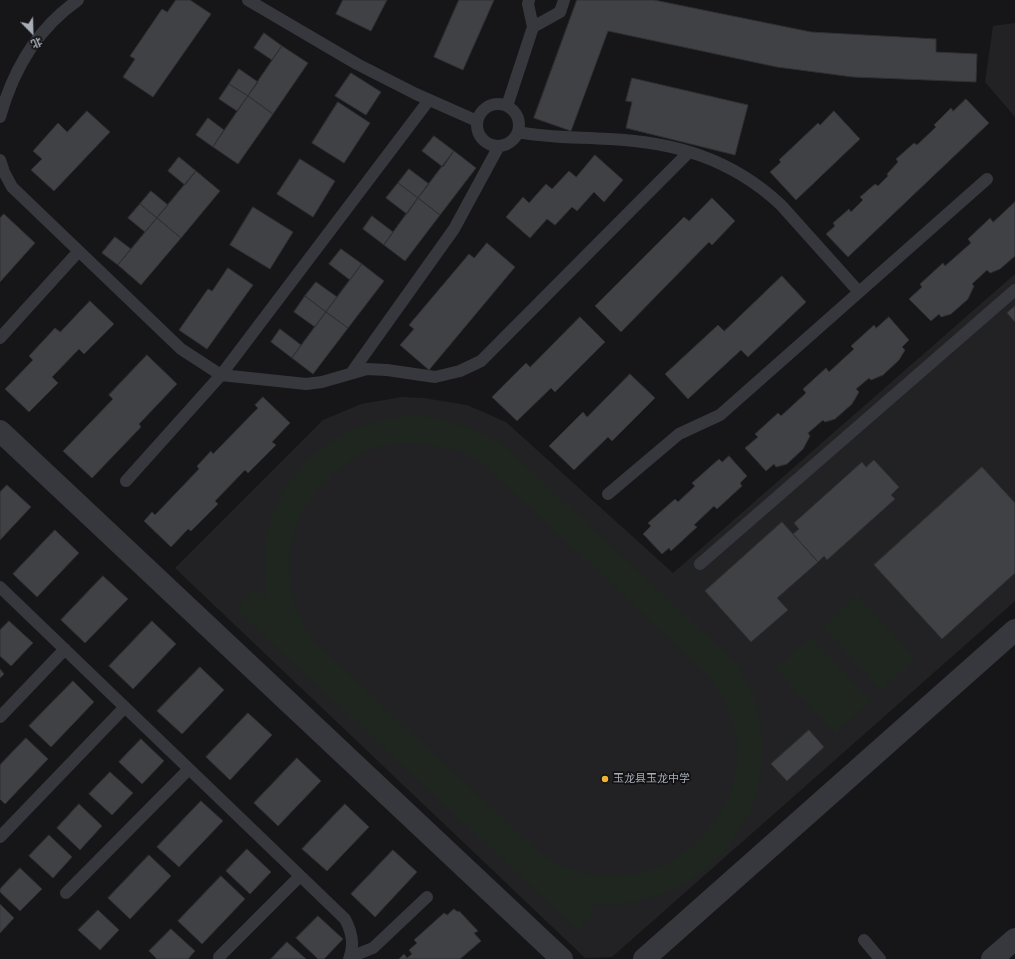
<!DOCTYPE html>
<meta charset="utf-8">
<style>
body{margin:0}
#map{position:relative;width:1015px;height:959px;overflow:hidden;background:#161618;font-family:"Public Sans","Noto Sans SC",sans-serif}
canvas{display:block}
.north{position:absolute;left:12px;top:12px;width:40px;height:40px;-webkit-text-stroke:3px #111113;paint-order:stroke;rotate:157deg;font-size:11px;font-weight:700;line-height:16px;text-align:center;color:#a8adb8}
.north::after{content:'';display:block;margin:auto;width:14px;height:18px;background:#a8adb8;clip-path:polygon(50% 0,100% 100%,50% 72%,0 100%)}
</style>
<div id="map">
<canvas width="1015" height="959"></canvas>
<div class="north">北</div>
</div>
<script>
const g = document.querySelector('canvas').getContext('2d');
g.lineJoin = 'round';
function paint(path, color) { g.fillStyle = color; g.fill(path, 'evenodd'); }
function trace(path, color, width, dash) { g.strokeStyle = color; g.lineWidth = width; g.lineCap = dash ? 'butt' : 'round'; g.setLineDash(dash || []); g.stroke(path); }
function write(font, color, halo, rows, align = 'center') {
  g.font = font + ' "Public Sans","Noto Sans SC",sans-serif'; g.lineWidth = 3.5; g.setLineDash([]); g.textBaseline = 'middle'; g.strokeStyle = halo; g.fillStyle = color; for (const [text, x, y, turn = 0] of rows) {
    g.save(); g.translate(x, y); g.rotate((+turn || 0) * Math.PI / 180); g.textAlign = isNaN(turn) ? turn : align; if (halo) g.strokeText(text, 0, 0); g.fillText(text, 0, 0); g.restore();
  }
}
paint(new Path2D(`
 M1015,23V117L985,82L993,26Z
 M1015,274V601L612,957L585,958L175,568L323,420L361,404L402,397L424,398L467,405L506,422L673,573Z`), '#222225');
paint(new Path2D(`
 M424,416C454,421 478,429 503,445L736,663C747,682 757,701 760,722C776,810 716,888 630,903C616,905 601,904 587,903L596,911L578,930L236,609L256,588L268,599C265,577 263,556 267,535C279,478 325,433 381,420C395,416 410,416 424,416ZM413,443C440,444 461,451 484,464L709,676C724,697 736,721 737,748C740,832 656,895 576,871C563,867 552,860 541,854L315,643C304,626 294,608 291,588C281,527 317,470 374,449C386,444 400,444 413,443Z
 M857,595L916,659L881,690L823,627Z
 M811,637L870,701L835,733L776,669Z`), '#1e261f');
const building = new Path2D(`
 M176,0H190L211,14L153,97L123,77L135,59L130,56L162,9L167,12Z
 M343,0H387L371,31L336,14Z
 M459,0H494L463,70L434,57Z
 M577,0H654L811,32L936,39V52L977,54L976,82L853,77L777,67L608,31L571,131L534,118Z
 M264,33L282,46L272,60L254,48Z
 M282,46L308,63L273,114L248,96Z
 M239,69L258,82L248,96L229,84Z
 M351,73L381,92L366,115L335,96Z
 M632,78L748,105L735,155L626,128L632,102L626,101Z
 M229,84L248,96L237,111L219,99Z
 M248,96L273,114L238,164L213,147Z
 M966,99L989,123L848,257L826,234L835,226L833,223L849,209L851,212L863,200L860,197L875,184L878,186L888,176L887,174L898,162L896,159L914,143L917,145L936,127L934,125L951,108L953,111Z
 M338,102L370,123L344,163L312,143Z
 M87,111L110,132L54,191L31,170L42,159L33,151L58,123L67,132Z
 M834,111L860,139L796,200L770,172L781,162L779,160L818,123L820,125Z
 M208,118L224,130L213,147L196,135Z
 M434,136L454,151L443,167L422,151Z
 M454,151L476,168L440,215L418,198Z
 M595,155L623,180L604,202L594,192L577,211L572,207L555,225L547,219L530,238L506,217L523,197L529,203L546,184L552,189L569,171L576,177Z
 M179,157L196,171L185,185L168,171Z
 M300,159L335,181L313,217L277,194Z
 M409,169L429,184L418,198L398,183Z
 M196,171L220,191L181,238L157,218Z
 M398,183L418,198L407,214L386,198Z
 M151,191L168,205L157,218L140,204Z
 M418,198L440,215L405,261L384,245Z
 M712,198L735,221L712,245L709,242L621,332L595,306L684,217L689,221Z
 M1015,202V256L1000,269L990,273L987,270L972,284L974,286L968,299L951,314L941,317L939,314L931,321L909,299L922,287L920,284L943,263L945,266L971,243L968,239L990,218L993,222Z
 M140,204L157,218L145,232L128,218Z
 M253,207L293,232L270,269L230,245Z
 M4,214L35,243L0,282V218Z
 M372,216L393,232L384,245L363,229Z
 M157,218L181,238L141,285L118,265Z
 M115,237L131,249L118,265L102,253Z
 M487,243L515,267L429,370L400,345L414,329L409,325L469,254L474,258Z
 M341,249L362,264L350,280L329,264Z
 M362,264L384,281L348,328L326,312Z
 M228,268L253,285L207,349L179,330L208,289L212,291Z
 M782,276L806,302L748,357L741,350L688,399L665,374L718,325L724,331Z
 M316,282L337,297L326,312L305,296Z
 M305,296L326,312L315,327L294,312Z
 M90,301L114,324L84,354L79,349L52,377L58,383L29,412L5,389L33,360L29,356L55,328L60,332Z
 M1015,306V322L1007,313Z
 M326,312L348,328L313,374L292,358Z
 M580,317L605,342L555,392L551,388L517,421L492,397L526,363L530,367Z
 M889,317L909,340L902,347L905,350L899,360L883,375L871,380L869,378L856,389L859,392L852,404L835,419L825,422L823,420L808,433L810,436L803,449L787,464L776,467L774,464L766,471L745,448L758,437L755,434L778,413L781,416L806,393L803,389L826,368L829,372L854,349L851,346L874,325L876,328Z
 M280,329L301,345L292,358L271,342Z
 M147,355L177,384L139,424L141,427L92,478L63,451L113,399L109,395Z
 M630,374L655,398L612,441L608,437L574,470L549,446L583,412L587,417Z
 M263,397L290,423L272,442L276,445L248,473L245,470L215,501L218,504L191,531L188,529L171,547L144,521L152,512L155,515L199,469L197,466L211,451L213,454L258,408L255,405Z
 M729,456L747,476L740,483L742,486L717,509L714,506L694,525L697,527L671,551L669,548L662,554L643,534L651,526L648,523L675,499L678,502L695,486L692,483L719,459L722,462Z
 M874,460L899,487L891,495L895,499L827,560L824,556L818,562L793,534L799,529L794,523L862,462L866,467Z
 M982,467L1015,503V573L942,639L874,565Z
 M7,485L31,507L0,540V492Z
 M782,522L818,562L777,598L788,610L751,642L705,591Z
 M55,530L79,553L37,597L13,574Z
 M103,576L128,599L85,643L61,620Z
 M9,621L33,643L11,666L0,656V630Z
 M152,621L176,644L133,689L109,666Z
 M200,667L224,690L182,734L157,711Z
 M0,669L4,674L0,678Z
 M73,681L94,702L51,747L29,726Z
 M248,713L272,735L230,780L206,757Z
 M809,730L824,747L787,781L771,764Z
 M26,738L48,759L5,804L0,799V765Z
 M141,739L164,761L142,784L119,762Z
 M297,758L321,781L278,826L254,803Z
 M110,772L133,793L112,815L89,794Z
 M201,801L223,821L179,867L157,847Z
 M79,804L102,826L80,850L57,828Z
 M345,804L369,827L327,871L302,849Z
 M49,835L72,857L53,878L29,856Z
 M247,849L271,872L250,894L226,871Z
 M393,850L417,872L375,917L351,894Z
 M149,855L171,876L130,919L108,898Z
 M20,868L42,889L20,911L0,892V889Z
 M221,876L245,899L202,944L178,921Z
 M0,904L14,918L0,933Z
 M454,909L458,912L459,911L478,931L474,933L481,941L460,959H399L404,954L407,958L412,954L409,950L417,943L414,940L444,913L447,915Z
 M98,910L119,930L100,950L78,930Z
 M318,916L343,939L324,959H318L296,938Z
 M171,929L195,951L188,959H157L149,951Z
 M287,942L306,959H271Z`);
paint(building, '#404145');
trace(building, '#303034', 1);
trace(new Path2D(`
 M248,0L357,64L416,94L477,121
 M533,27L560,12L564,0
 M477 125a21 21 0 1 1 42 0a21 21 0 1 1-42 0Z
 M507,106L533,27L528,4L529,0
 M0,117C13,70 38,28 78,0
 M518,132C548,138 578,137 609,139C675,142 732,159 781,205L859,292
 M0,160L4,172L12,187L181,349L221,375L306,384L322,382L367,369L387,370L435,377L460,371L481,361L689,152
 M0,338L78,252
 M352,372L454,229L499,146
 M126,481L221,375L429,100
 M608,494L679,434L720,415L987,179
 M700,564L1015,290
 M0,587L345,919C352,932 355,945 349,959
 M0,717L65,649
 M0,837L125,707
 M66,893L189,769
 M864,940L880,959
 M219,957L300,876
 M350,957L373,948L427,897`), '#37383d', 12);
trace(new Path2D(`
 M0,431L562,959
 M644,959L1015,630
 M992,959L1015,939`), '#37383d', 22);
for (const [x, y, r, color] of [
 [605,779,4,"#f2b134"]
]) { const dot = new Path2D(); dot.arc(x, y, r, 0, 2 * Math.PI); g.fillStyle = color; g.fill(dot); trace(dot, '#111113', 1.5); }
write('11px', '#a8adb8', '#111113', [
 ["玉龙县玉龙中学",613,779]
], 'left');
</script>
